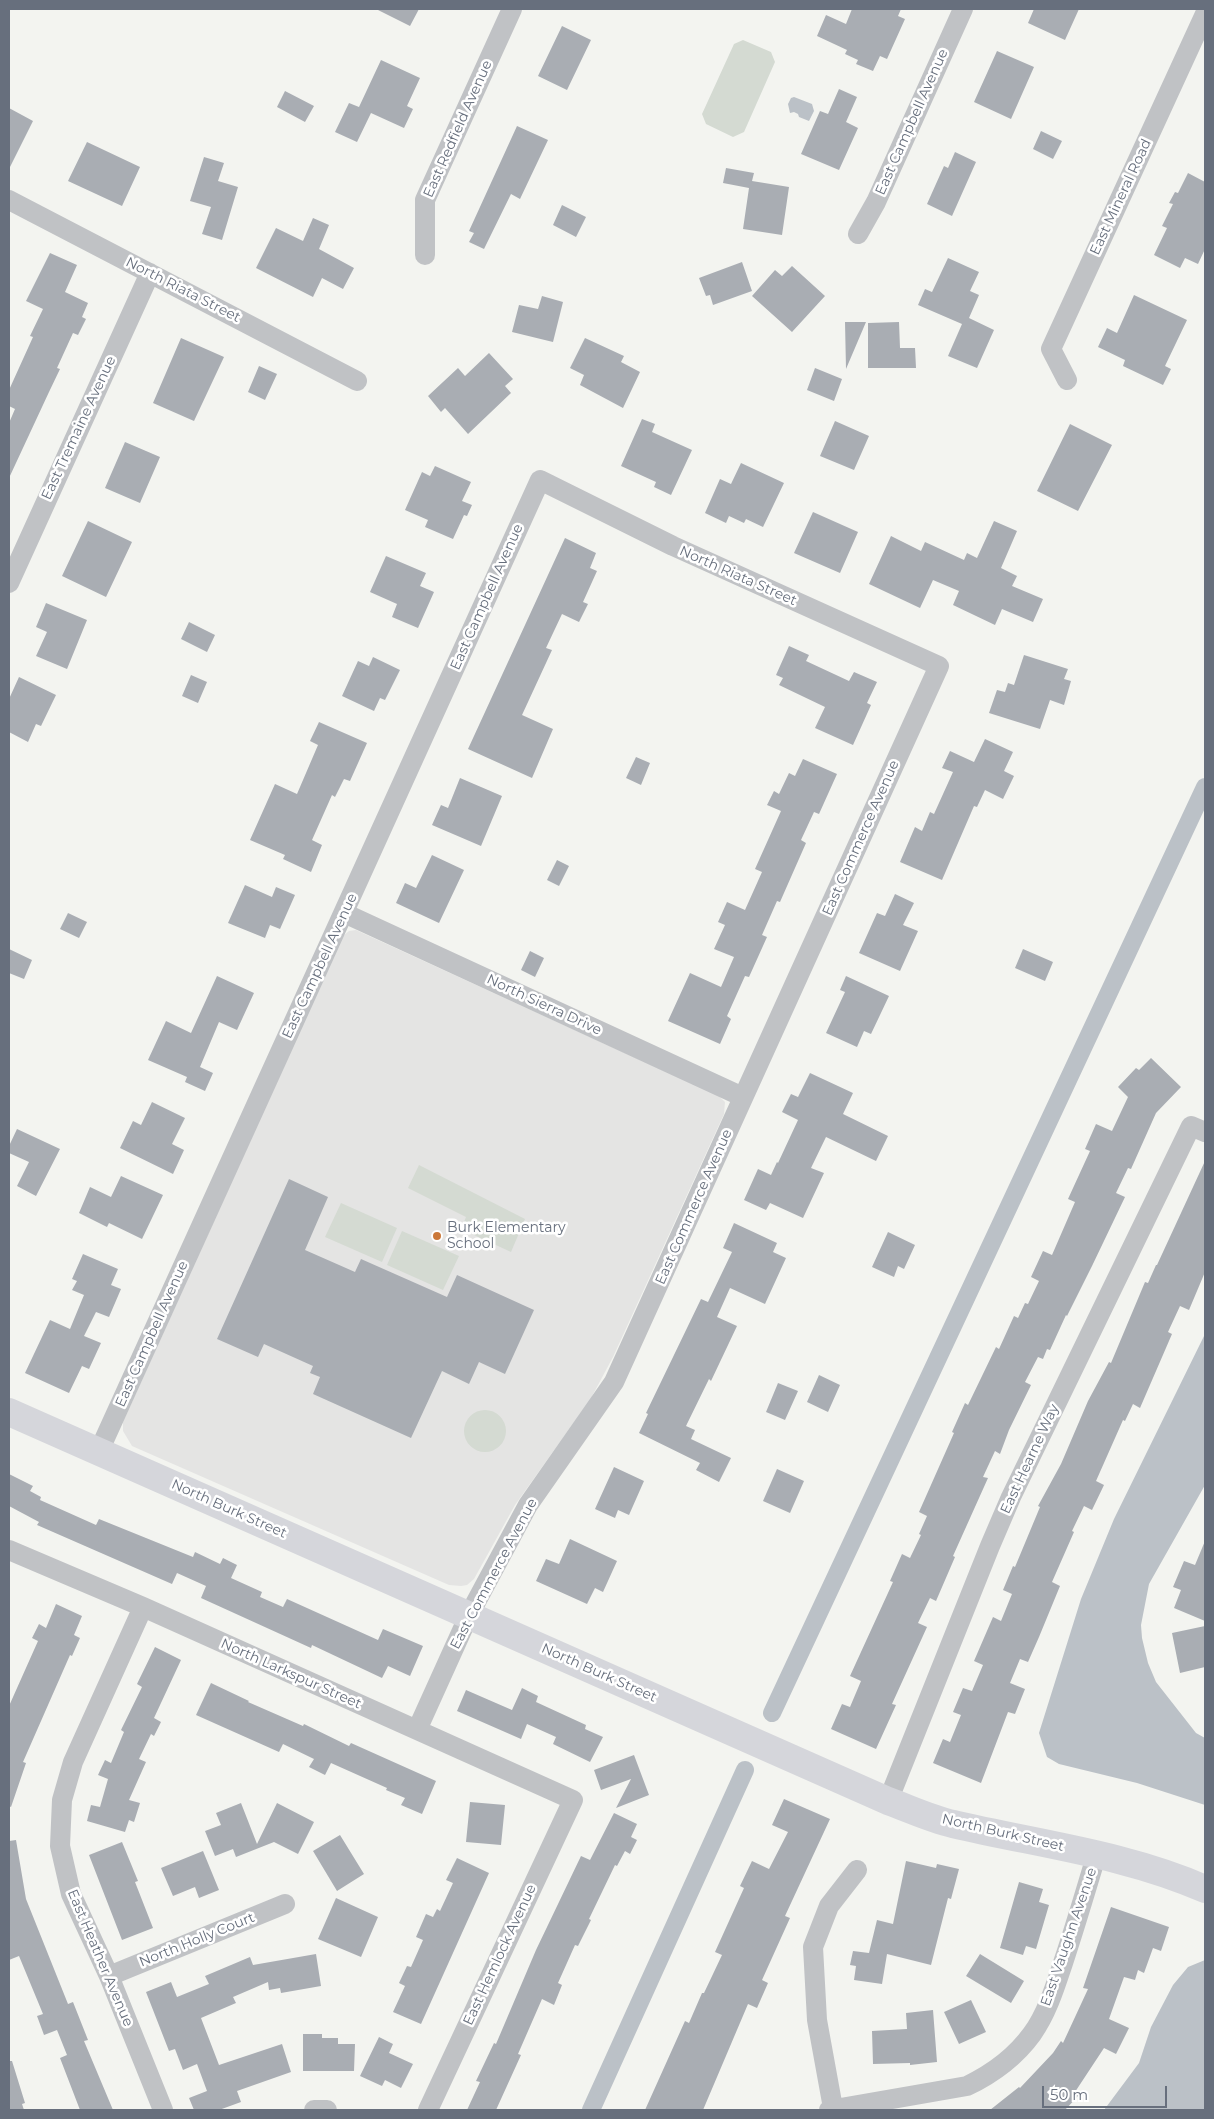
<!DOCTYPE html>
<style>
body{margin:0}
#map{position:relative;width:1214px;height:2119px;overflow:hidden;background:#f3f4f0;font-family:Montserrat,sans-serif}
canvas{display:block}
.frame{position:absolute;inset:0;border:10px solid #676f7d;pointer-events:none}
.scale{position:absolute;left:1042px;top:2086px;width:125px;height:22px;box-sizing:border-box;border:2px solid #676f7d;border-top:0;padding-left:6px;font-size:15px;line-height:18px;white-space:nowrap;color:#676f7d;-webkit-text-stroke:4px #fff;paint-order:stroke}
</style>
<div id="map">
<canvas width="1214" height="2119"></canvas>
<div class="frame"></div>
<div class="scale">50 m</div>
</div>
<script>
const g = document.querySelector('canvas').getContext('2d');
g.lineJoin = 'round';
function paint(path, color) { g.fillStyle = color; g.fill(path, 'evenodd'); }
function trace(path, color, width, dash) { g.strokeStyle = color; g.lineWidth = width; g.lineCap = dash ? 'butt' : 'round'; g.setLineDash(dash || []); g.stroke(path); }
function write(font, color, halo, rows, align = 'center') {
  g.font = font + ' Montserrat,sans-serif'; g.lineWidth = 5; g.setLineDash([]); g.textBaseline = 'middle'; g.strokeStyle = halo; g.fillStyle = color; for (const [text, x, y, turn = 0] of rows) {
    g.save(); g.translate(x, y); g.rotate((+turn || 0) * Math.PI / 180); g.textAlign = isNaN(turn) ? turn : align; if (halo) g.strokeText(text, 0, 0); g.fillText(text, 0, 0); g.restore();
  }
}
paint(new Path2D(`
 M356,930L719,1096L725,1102L724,1114L613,1357L590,1400L515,1505L474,1579L467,1585L461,1586L449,1585L132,1446L123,1431V1422L343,936L349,931Z`), '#e4e4e3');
paint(new Path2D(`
 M743,40L771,52L775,62L744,132L733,137L706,124L702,114L734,44Z
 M419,1165L525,1219L511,1252L461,1229L466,1217L408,1188Z
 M341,1203L397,1228L382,1262L325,1237Z
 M402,1231L459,1256L443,1290L387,1265Z
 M464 1431a21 21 0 1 1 42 0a21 21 0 1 1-42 0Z`), '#d4dad2');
paint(new Path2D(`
 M794,97L812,104L814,111L809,121L799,117L798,114L794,112L790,113L788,104L791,98Z
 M1205,1334V1485L1149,1584L1141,1625L1142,1638L1148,1663L1156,1682L1196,1733L1205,1738V1805L1137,1783L1059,1764L1047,1757L1039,1733L1081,1599L1114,1519Z
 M1205,1960V2110H1104L1139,2063L1151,2027L1173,1985L1188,1967Z`), '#bbc1c7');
trace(new Path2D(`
 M772,1713L1205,787
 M591,2110L745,1770`), '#bbc1c7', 18);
paint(new Path2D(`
 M376,9H419L410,26Z
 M852,9H901L898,16L905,19L887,59L880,56L873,71L856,64L858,60L845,54L847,50L817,36L826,15L846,24Z
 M1034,9H1079L1065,40L1028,23Z
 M562,26L591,40L567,90L538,76Z
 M997,51L1034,67L1011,119L974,102Z
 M381,60L420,78L407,106L413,109L404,128L371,113L357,142L335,132L349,103L359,107Z
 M839,89L857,97L846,122L858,128L839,170L801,154L820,111L828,114Z
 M285,91L314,106L305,122L277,107Z
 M9,108L33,121L9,169Z
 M517,126L548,140L520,199L511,194L484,249L469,242L474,233L469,231Z
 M1041,131L1062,141L1053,159L1033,149Z
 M87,142L140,167L122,206L68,181Z
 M955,152L976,162L952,216L927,204L944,166L948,168Z
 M204,157L224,163L218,181L238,187L222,240L202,234L211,207L190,201Z
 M726,168L754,173L752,181L789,187L782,235L743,229L749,188L723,183Z
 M1188,173L1205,182V249L1198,264L1185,258L1180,268L1154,255L1167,228L1162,226L1173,204L1169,203L1175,192L1178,193Z
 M562,205L586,217L576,237L553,225Z
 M313,218L329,225L319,249L354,268L343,289L322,278L313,297L256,268L276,228L303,241Z
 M50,253L77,265L65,292L88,303L82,317L86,319L78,335L73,333L57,368L60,369L49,392L9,478V423L15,409L9,406V390L33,337L30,336L43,309L26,301Z
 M948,258L979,272L970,291L979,295L969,318L994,330L977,368L948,356L962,324L918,305L925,289L932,292Z
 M742,262L752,291L713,305L710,295L706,296L699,278Z
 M792,266L825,296L792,332L752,296L775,270L782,276Z
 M1134,295L1187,320L1165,366L1171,369L1163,385L1123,366L1125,360L1098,347L1107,328L1117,333Z
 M542,296L563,302L553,342L512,332L519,305L538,309Z
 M845,322H866L846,369Z
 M899,322L900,348H915L916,368H868V323Z
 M181,338L224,357L194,421L153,403Z
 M585,338L624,356L621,362L640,372L623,408L580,385L584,375L570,368Z
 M489,353L513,379L505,386L511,393L468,434L445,408L441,412L428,396L458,368L465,376Z
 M259,366L277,374L265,400L248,392Z
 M815,368L842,379L834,401L807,390Z
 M642,419L655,424L652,432L692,450L671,495L654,487L656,482L621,466Z
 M835,421L869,436L854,470L820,456Z
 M1070,424L1112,445L1078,511L1037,491Z
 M125,442L160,457L140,503L105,488Z
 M741,463L784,483L763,527L746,519L744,523L729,516L726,523L705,513L720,479L731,484Z
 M435,466L471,482L462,501L472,505L467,516L464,515L453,539L425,527L428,520L405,510L422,472L430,476Z
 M813,512L858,532L840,573L794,553Z
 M88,521L132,542L106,597L62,576Z
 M994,521L1017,531L1001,568L1017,576L1012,586L1043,599L1033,622L1002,609L995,625L953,605L959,591L933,580L920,608L869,584L891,536L921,551L925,542L964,560L967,553L977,558Z
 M565,538L596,553L590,568L597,571L583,602L588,604L579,622L562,614L546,648L552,650L522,715L553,729L532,778L468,749Z
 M386,556L426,573L420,586L434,592L418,628L392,617L397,604L370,592Z
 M46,603L87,620L67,669L36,656L47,632L36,627Z
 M189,622L215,635L207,652L181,639Z
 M789,646L809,655L806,661L849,681L854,672L877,682L867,703L871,705L853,745L815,728L825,707L779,685L783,678L776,675Z
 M1024,655L1068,669L1064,679L1071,681L1064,705L1050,700L1040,729L989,713L997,690L1005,692L1008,683L1014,685Z
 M373,657L400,670L385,700L380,698L374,711L342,696L358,661L369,666Z
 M191,675L207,682L198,703L182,696Z
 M19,677L56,695L41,726L36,724L28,742L9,732V699Z
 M319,722L367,743L350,781L344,779L335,797L332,795L312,840L322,845L311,872L283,859L285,855L250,840L275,784L297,794L318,745L310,741Z
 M985,739L1013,752L1004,771L1014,776L1003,799L985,790L977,807L974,806L942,880L900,862L915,827L922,831L930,812L934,814L953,772L942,768L950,751L974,762Z
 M636,757L650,763L641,785L626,778Z
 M803,759L837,774L819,814L814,812L801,840L806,843L780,902L777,901L762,935L767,937L749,977L745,976L727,1016L731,1019L720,1044L668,1021L690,973L721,987L734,957L714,949L725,925L718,922L727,902L745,910L762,872L755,869L781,811L767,805L774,791L779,794L789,773L795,776Z
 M460,778L502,796L481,846L432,825L441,805L448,808Z
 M432,855L464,870L439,923L396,903L405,883L416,888Z
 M557,860L569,866L559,886L547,880Z
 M245,885L272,897L276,887L295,895L280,929L270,925L265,938L228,923Z
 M895,894L914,903L903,925L918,931L900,971L859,953L877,913L885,916Z
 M68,913L87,922L79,938L60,929Z
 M9,949L32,960L24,979L9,973Z
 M1023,949L1053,962L1045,981L1015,968Z
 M530,951L544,958L535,977L521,970Z
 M217,976L254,993L237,1030L219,1022L200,1067L213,1073L205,1091L185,1082L187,1077L148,1060L166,1021L191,1033Z
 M846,976L889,996L871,1034L864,1031L857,1047L826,1033L845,992L840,990Z
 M1151,1058L1181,1087L1156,1113L1131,1169L1128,1168L1116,1193L1125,1197L1092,1266L1067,1316L1066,1315L1050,1350L1047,1349L1043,1359L1038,1357L1025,1382L1031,1385L1009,1430L1000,1454L995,1451L983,1477L988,1478L953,1556L955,1557L936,1601L930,1598L918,1623L927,1627L892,1704L896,1705L876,1749L831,1729L842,1704L850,1707L861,1681L850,1676L893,1582L890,1581L902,1554L910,1558L921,1535L919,1534L927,1516L919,1512L954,1433L952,1432L965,1403L968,1405L996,1347L999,1349L1014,1316L1018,1318L1025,1303L1028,1304L1039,1281L1031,1277L1043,1251L1052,1255L1075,1202L1068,1199L1090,1151L1085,1149L1096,1124L1112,1131L1128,1097L1118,1087L1136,1068L1139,1070Z
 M810,1073L853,1093L843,1114L888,1136L876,1161L826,1137L811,1168L824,1173L803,1218L770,1203L766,1210L744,1200L758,1169L771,1175L777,1162L778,1163L798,1120L782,1112L791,1094L798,1097Z
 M152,1102L185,1118L172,1144L184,1150L173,1174L120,1148L133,1121L141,1125Z
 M17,1129L60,1149L36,1196L17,1186L29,1162L9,1153V1146Z
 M1205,1161V1272L1189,1310L1180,1306L1168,1332L1172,1334L1140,1408L1133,1404L1125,1421L1123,1420L1096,1481L1104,1485L1092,1510L1084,1506L1072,1531L1074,1532L1052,1582L1060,1586L1039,1637L1028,1662L1020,1659L1010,1683L1025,1689L1015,1714L1008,1712L981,1783L933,1763L943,1739L950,1742L961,1715L953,1712L963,1688L972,1691L983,1665L974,1661L993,1617L1001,1621L1012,1594L1003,1590L1013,1566L1015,1567L1040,1507L1038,1506L1061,1464L1088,1401L1109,1362L1111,1363L1145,1282L1148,1283L1156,1265H1157Z
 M121,1176L163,1195L142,1239L109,1223L107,1227L79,1213L90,1187L111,1197Z
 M289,1179L328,1197L305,1250L355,1272L361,1259L447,1297L457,1275L534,1310L505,1374L479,1362L469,1384L442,1371L411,1438L313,1394L320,1377L310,1373L313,1366L264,1344L258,1357L217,1339Z
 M734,1223L777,1243L773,1252L786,1258L765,1304L730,1288L717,1317L737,1326L711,1381L709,1379L686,1426L695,1430L691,1439L731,1458L719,1482L696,1470L700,1463L639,1433L648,1414L646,1413L701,1299L708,1302L732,1252L723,1248Z
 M888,1232L915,1245L904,1269L898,1266L894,1277L872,1267Z
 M83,1254L118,1269L111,1285L121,1289L109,1317L96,1312L84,1336L101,1343L89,1369L82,1366L69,1393L25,1373L50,1320L70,1329L84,1295L72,1290L77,1281L72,1279Z
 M819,1375L840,1385L828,1412L807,1402Z
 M778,1383L798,1391L785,1420L766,1412Z
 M614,1467L644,1481L629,1515L618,1510L615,1518L595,1509Z
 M777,1469L804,1481L790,1513L763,1501Z
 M9,1474L33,1486L30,1491L41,1497L40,1500L96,1525L99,1519L193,1557L195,1552L220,1564L223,1558L237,1565L231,1578L262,1592L260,1597L283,1607L287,1599L378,1640L383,1629L423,1646L410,1676L388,1666L382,1678L312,1645L311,1648L201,1598L206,1586L177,1573L172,1584L37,1525L39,1522L9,1506Z
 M570,1539L617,1561L603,1592L595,1588L587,1604L536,1581L546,1559L559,1564Z
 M1205,1541V1621L1174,1608L1181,1590L1173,1587L1184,1561L1195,1565Z
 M56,1604L82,1616L74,1635L80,1638L72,1656L70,1655L23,1762L26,1763L11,1807L9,1806V1706L38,1641L32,1638L39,1624L46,1628Z
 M1205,1626V1667L1180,1673L1172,1633Z
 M155,1647L181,1660L154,1718L161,1722L154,1736L151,1734L139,1759L146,1762L129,1800L140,1803L134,1822L129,1820L125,1832L87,1821L91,1805L100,1807L108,1779L98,1775L105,1760L111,1763L124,1732L121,1730L142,1687L137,1684Z
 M211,1683L249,1701L248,1702L303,1726L304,1724L349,1746L351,1743L436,1781L422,1814L401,1805L405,1798L386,1790L387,1788L331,1763L325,1775L309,1767L314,1759L283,1744L279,1752L196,1715Z
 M522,1688L538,1696L536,1702L586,1725L585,1729L603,1737L590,1762L553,1744L556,1737L527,1724L521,1739L457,1711L466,1690L512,1710Z
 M634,1755L649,1795L616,1808L631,1779L601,1790L594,1770Z
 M784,1799L830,1819L785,1916L790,1918L762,1980L768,1983L757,2008L748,2004L703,2110H645L685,2021L689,2023L702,1993H704L722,1955L715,1952L744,1888L740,1886L752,1861L769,1869L788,1832L772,1825Z
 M470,1802L505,1805L501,1845L466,1842Z
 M241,1803L257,1844L277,1803L314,1822L298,1854L274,1842L236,1857L233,1849L215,1856L205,1831L221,1825L216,1813Z
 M614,1813L637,1824L631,1837L637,1840L630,1854L625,1851L617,1866L615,1865L589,1919L591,1920L578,1946L575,1945L558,1983L562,1985L554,2005L542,1999L518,2054L521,2055L496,2110H467L480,2082L476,2081L494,2043L496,2044L536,1950L581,1856L590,1860Z
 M340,1835L364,1874L337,1891L313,1851Z
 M16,1840L26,1899L68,2004L73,2002L88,2040L84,2041L113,2110H80L60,2058L67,2055L57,2030L44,2035L37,2016L43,2014L19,1956L9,1960V1841Z
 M122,1842L138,1881L135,1882L153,1928L122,1940L89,1855Z
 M203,1851L219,1890L199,1898L195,1887L173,1896L161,1868Z
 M457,1858L489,1873L421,2024L393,2012L405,1986L399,1983L407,1966L411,1967L423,1940L416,1937L426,1914L433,1917L437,1909L440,1911L453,1883L446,1880Z
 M906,1861L936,1868L937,1864L959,1869L951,1899L948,1898L931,1965L887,1954L882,1984L854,1980L856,1966L850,1965L853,1951L869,1953L877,1920L893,1924Z
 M1019,1882L1043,1889L1039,1902L1049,1905L1036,1949L1026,1946L1023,1955L1000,1948Z
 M336,1898L378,1917L361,1957L318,1939Z
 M1111,1907L1169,1927L1161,1951L1153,1948L1144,1973L1138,1970L1135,1980L1124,1977L1109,2019L1129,2028L1116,2054L1104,2048L1075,2092L1079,2095L1065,2110H990L1019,2087L1020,2088L1053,2053L1061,2041L1063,2043L1088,1989L1083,1988Z
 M316,1954L321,1986L281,1993L280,1988L269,1990L268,1982L233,1997L236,2003L201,2018L219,2065L282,2044L291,2072L237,2091L241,2102L219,2110H194L189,2098L207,2091L197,2064L183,2070L175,2049L169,2051L146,1992L171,1982L177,1997L209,1984L205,1976L250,1957L253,1965Z
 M980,1954L1024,1981L1011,2003L966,1976Z
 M971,2000L986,2032L959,2044L944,2012Z
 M933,2010L937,2062L910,2065V2063L873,2064L872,2031L907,2029L906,2013Z
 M303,2034H322V2038H338V2044H355L354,2071H303Z
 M379,2037L393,2044L389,2053L413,2064L401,2088L385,2080L382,2086L360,2076Z
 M9,2061H12L25,2103L22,2104L24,2110H9Z`), '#a9adb3');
trace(new Path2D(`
 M9,200L357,381
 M858,234L876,202L963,9
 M425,255V200L512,9
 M1067,380L1051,349L1205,14
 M9,583L150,273
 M344,913L743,1097
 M99,1451L540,480L673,546L939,666L614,1382L528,1505L469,1615L417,1730
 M9,1550L143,1607L573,1800L428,2110
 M143,1607L73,1762L62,1800L60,1846L71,1894L109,1976L163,2110
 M888,1801L990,1546L1011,1497L1191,1126L1205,1132
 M109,1976L285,1904
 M833,2108L817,2020L813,1947L829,1906L857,1870
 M314,2110H327
 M829,2110L967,2086C992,2074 1016,2056 1032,2034C1047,2013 1055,1987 1063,1963C1075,1927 1086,1890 1097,1853`), '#c0c2c5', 20);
trace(new Path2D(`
 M9,1412L888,1801C910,1809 931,1819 953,1824C1038,1844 1125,1854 1205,1889`), '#d5d6db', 28);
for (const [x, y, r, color] of [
 [437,1236,5,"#cb7839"]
]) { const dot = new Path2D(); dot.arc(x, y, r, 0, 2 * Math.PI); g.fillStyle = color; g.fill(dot); trace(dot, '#fff', 2); }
write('14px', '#676f7d', '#fff', [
 ["East Campbell Avenue",912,122,-66],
 ["East Redfield Avenue",458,129,-66],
 ["East Mineral Road",1121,197,-65],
 ["North Riata Street",183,290,27],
 ["East Tremaine Avenue",79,428,-65],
 ["North Riata Street",738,576,24],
 ["East Campbell Avenue",487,597,-66],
 ["East Commerce Avenue",861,838,-66],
 ["East Campbell Avenue",320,966,-65],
 ["North Sierra Drive",544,1005,25],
 ["East Commerce Avenue",694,1207,-66],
 ["East Campbell Avenue",152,1334,-66],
 ["East Hearne Way",1030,1459,-65],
 ["North Burk Street",229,1509,24],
 ["East Commerce Avenue",494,1574,-62],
 ["North Burk Street",599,1673,24],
 ["North Larkspur Street",291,1674,24],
 ["North Burk Street",1003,1833,13],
 ["East Vaughn Avenue",1069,1937,-71],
 ["North Holly Court",197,1940,-22],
 ["East Hemlock Avenue",500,1955,-65],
 ["East Heather Avenue",100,1958,67]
]);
write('14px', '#676f7d', '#fff', [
 ["Burk Elementary",447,1228],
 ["School",447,1244]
], 'left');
</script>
